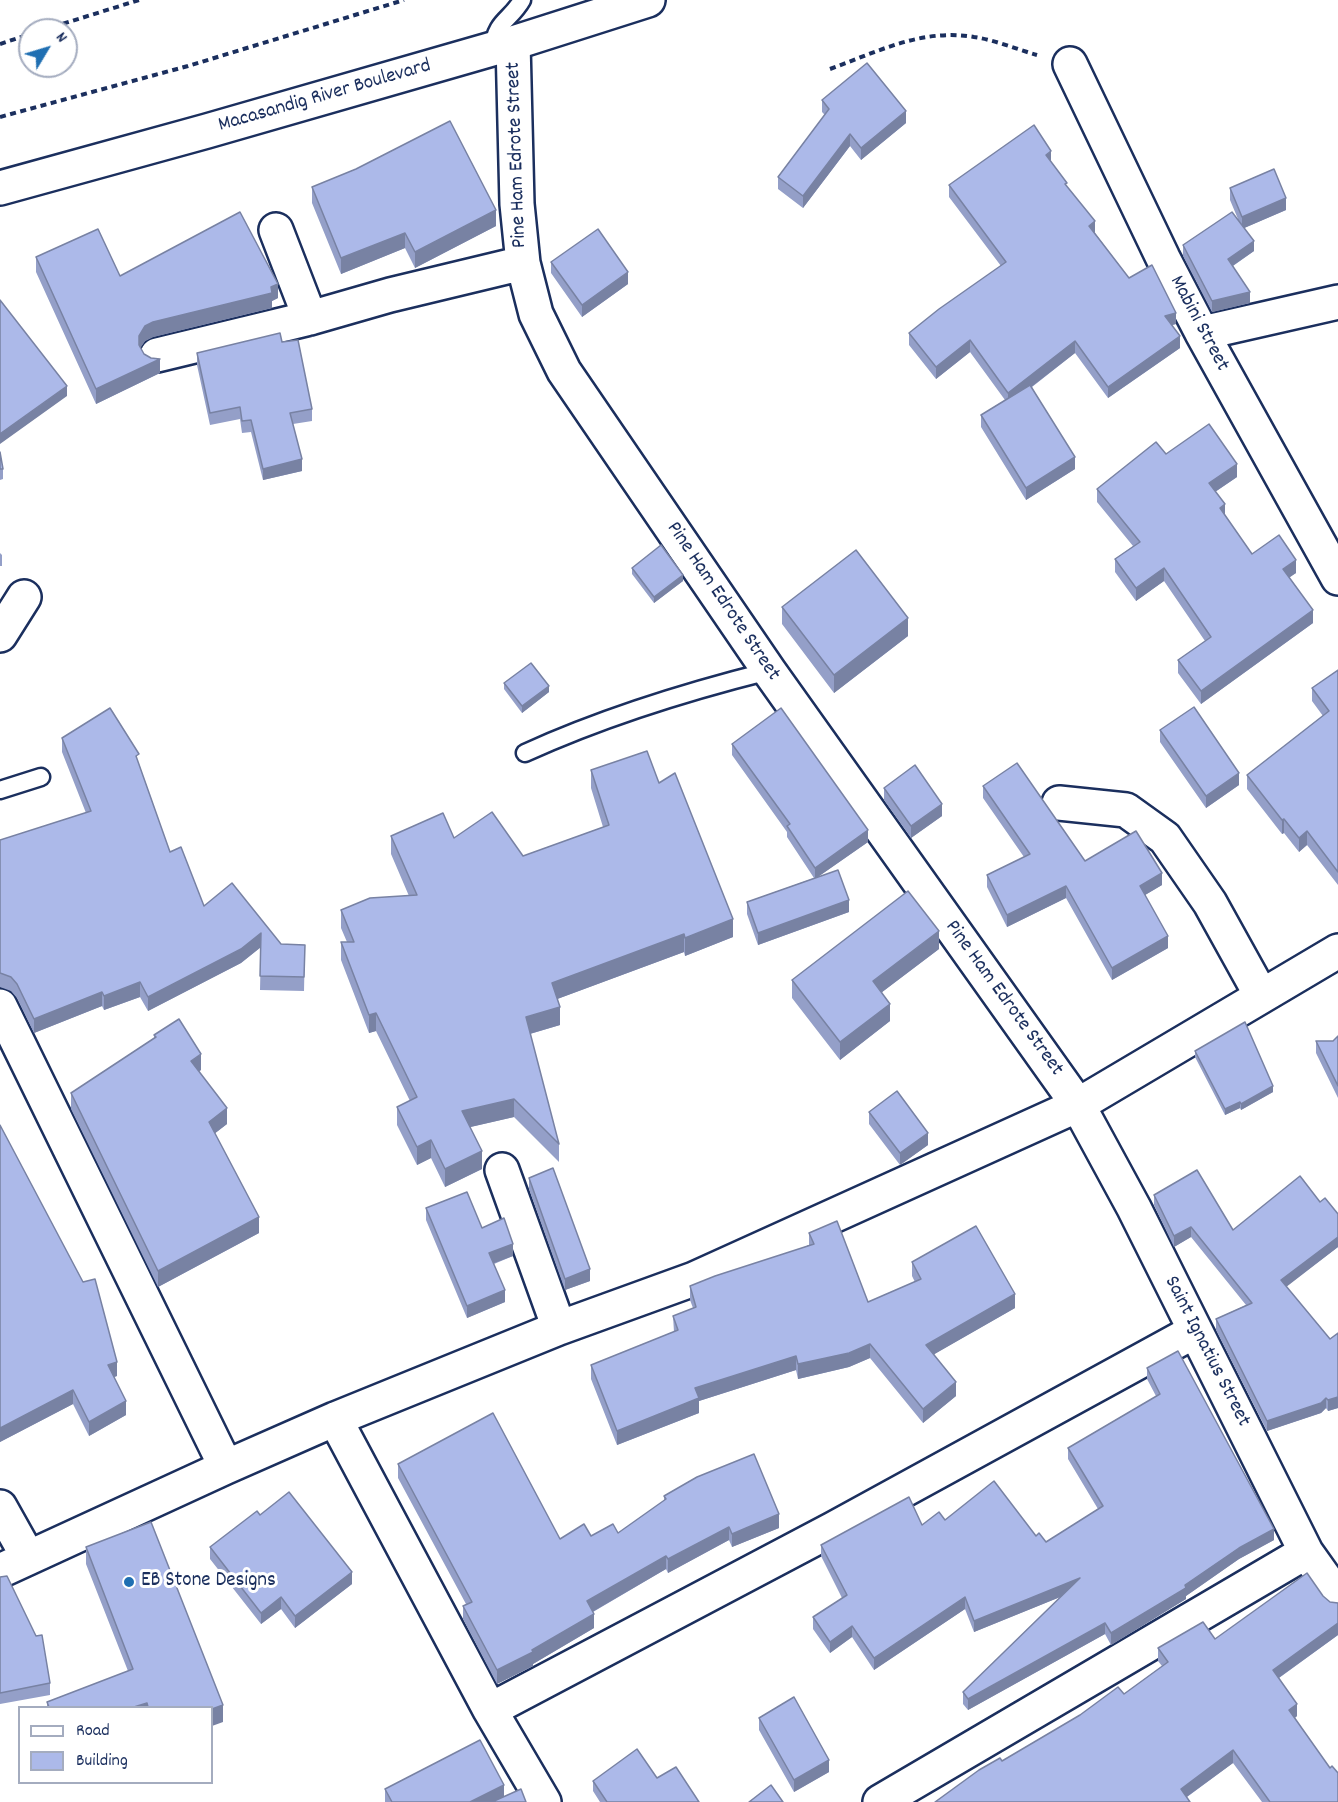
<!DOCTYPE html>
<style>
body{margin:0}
#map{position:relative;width:1338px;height:1802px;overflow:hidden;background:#fff;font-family:Dekko,sans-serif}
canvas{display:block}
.legend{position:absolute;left:18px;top:1706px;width:195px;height:78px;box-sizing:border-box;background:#fff;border:2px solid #a4acbf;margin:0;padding:8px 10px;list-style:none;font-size:18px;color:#1b2f5e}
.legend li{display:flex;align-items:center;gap:12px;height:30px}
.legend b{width:30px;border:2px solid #a4acbf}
.north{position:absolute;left:18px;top:18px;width:60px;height:60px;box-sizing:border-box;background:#fff;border:2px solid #a4acbf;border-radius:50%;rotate:52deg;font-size:16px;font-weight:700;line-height:24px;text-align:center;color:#1b2f5e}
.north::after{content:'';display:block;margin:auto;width:21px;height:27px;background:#1f6fb2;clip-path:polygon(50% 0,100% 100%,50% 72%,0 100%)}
</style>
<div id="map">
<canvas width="1338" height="1802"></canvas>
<ul class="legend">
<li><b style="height:8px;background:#fff"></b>Road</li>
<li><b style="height:16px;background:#acb9e9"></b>Building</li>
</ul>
<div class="north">N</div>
</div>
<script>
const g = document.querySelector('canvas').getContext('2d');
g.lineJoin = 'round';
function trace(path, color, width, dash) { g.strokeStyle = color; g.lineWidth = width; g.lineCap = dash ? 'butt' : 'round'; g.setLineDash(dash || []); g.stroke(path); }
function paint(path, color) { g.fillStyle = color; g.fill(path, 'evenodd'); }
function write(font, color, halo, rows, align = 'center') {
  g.font = font + ' Dekko,sans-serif'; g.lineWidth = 6; g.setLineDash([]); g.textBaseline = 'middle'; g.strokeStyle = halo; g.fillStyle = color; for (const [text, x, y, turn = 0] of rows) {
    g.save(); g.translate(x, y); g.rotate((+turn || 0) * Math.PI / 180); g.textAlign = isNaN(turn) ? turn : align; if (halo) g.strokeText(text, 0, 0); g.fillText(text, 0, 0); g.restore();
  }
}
const service = new Path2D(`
 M493,48C496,20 510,21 522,0
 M525,753C604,717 685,692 769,671
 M0,790L41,777`);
const minor = new Path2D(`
 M513,43L517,204L523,263L536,314L564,371L769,671L1078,1105L1134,1208L1306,1552L1338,1597
 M1070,64L1163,258L1202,333L1338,578
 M276,230L310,318
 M1202,333L1338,302
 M157,355L310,318L390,295L523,263
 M0,635L24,597
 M1059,803L1126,810L1165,838L1210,903L1261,995
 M0,1006L226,1467
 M502,1170L559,1328
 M335,1419L490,1710L544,1802
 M0,1507L28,1557
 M0,1571L226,1467L335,1419L559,1328L694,1279L1078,1105L1338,951
 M490,1710L833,1529L1195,1331
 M880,1802L1306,1552`);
const tertiary = new Path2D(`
 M0,188L207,131L513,43L648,0`);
trace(service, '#1b2f5e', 21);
trace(minor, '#1b2f5e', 38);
trace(tertiary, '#1b2f5e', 38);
trace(new Path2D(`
 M43,30L139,0
 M0,44L30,34
 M830,69C877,52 922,28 974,37C995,40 1016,49 1037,55
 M0,117L188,66L404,0`), '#1b2f5e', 4, [6, 4.5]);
trace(service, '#fff', 16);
trace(minor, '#fff', 33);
trace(tertiary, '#fff', 33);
paint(new Path2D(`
 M822,100L906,123L861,160L850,146L803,208L778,189V177L825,115L822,112Z
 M1051,163L1095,233L1129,278L1176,324L1172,325L1180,348L1108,398L1075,353L1032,387L1075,469L1026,500L981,427V415L1005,400L970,352L936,379L909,345V333L1001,266L949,197V185Z
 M312,187L496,226L415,268L405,248L341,274L312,203Z
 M1230,188L1286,210L1244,228L1254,251L1233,266L1250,303L1212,312L1183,256V245L1238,219L1230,200Z
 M36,257L120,276L278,298L272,301V308L153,337L145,341L140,348L144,354L151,358L160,373L96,404L36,272Z
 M551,262L628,284L582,317L551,273Z
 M282,342L312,409V421L293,424L302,471L263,480L251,432L242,433L240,419L210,425L197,365V353Z
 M0,452L3,469V479L0,480Z
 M1166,454L1237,477L1215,492L1225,515L1252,554L1296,573L1289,577L1313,623L1201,704L1178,673V660L1205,641L1164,581L1136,601L1115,572V559L1133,546L1097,502V489Z
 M0,553L2,555V566H0Z
 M632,568L683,581L654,603L632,574Z
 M782,607L908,636L834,693L782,624Z
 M1338,670V885L1307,845L1299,852L1284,833L1282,834L1247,789V775L1323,716L1312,701V688Z
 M504,683L549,692L522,713L504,689Z
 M1160,730L1239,785L1206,808L1160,742Z
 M62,738L139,764L170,852L204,906L281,944L305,945L304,991L260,990L261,947L241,963L148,1011L140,997L104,1010L102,1006L34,1033L17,998L11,991L0,987V840L86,813L62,752Z
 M732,744L868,842L819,876L849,912L758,945L747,914V902L814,878L787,837V832L732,755Z
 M591,770L659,783L733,937L685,956L684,952L557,999L560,1025L530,1034L559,1144V1162L514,1117L470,1127L482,1169L445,1187L431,1158L417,1165L397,1125V1107L410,1101L376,1031L369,1033L341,960V942H347L341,928V910L409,896L391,854V836L454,838L523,856L603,827L591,788Z
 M983,786L1085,861L1162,885L1145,895L1168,948L1112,980L1066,898L1007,927L987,887V875L1024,857L983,798Z
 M884,788L942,816L911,838L884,800Z
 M939,949L882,992L890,1021L840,1060L792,998V980Z
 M154,1035L201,1070L199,1071L227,1124L215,1133L259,1233L158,1287L71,1109V1093L154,1038Z
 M1338,1036V1098L1316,1053V1041H1333Z
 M1195,1051L1273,1092L1241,1110L1240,1108L1225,1115L1195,1057Z
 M869,1112L928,1145L900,1165L869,1124Z
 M0,1125L117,1376L114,1377L126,1415L89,1436L73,1404L0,1442Z
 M529,1178L590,1281L565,1290L529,1189Z
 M1154,1195L1233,1230L1320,1202L1338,1214V1247L1286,1286L1330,1339L1338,1333V1408L1328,1411L1326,1408L1321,1413L1267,1431L1216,1330V1319L1246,1305L1191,1237L1174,1247L1154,1205Z
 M426,1208L482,1228L513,1256L494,1264L505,1302L467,1318L426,1220Z
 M809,1233L868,1302L915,1282L912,1276V1262L1015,1308L934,1354L956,1396L923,1423L870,1358L849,1367L798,1379L796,1370L699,1401V1413L617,1445L591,1379V1365L674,1332L673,1316L693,1308L690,1300V1286L809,1246Z
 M1147,1368L1274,1540L1239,1559L1186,1596V1599L1111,1645L1105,1634L968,1710L963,1704V1692L1060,1597L974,1632L965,1609L874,1670L852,1637L830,1653L813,1629V1617L842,1598L821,1556V1545L945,1520L1036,1536L1046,1542L1098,1509L1068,1459V1448L1156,1396L1147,1379Z
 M398,1464L560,1539L618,1533L664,1501V1496L779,1528L732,1547L729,1540L668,1573L666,1569L593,1612L594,1628L533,1664V1666L497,1684L463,1619V1606L466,1604L398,1478Z
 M260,1515L352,1584L295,1628L281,1609L261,1624L210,1559V1547Z
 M86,1547L223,1722L212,1707H47V1702L128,1671L86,1564Z
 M0,1577L50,1683V1695L0,1704Z
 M1323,1596L1330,1602L1338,1603V1635L1279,1678L1297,1716L1295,1718L1338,1802H1262L1233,1763L1187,1797L1002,1761L1124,1694L1162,1666L1158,1661V1648L1215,1639Z
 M759,1718L829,1772L794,1792L759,1730Z
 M657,1778L699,1802H600L593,1791V1781Z
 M385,1789L504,1797L526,1802H385Z`), '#949fc8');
paint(new Path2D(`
 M906,111V123L861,160V148Z
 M850,134V146L803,208V196Z
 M1051,151V163L1046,155Z
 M1286,198V210L1242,229V217Z
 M496,210V226L415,268V252Z
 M1095,221V233L1089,226Z
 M405,233V248L341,274V258Z
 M1254,241V251L1228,269V259Z
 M628,272V284L582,317V305Z
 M278,284V298L272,301V308L153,337L145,341L139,350V336L145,326L153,322L271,287Z
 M1250,292V303L1212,312V301Z
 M1176,313V324L1165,327V316Z
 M1180,336V348L1108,398V387Z
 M970,340V352L936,379V367Z
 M1075,341V353L1008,405V393Z
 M160,359V373L96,404V389Z
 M67,386V396L0,444V434Z
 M1075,457V469L1026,500V488Z
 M302,459V471L263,480V469Z
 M1237,464V477L1209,496V483Z
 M1225,504V517L1220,508Z
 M1296,560V573L1283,582V569Z
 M1164,568V581L1136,601V588Z
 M683,575V581L654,603V597Z
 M1313,610V623L1201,704V691Z
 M908,618V636L834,693V675Z
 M549,686V692L522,713V706Z
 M1239,773V785L1206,808V796Z
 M942,804V816L911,838V826Z
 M1284,819V833L1282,834V820Z
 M868,830V842L815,879V868Z
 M1307,831V845L1299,852V838Z
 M1162,873V885L1140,898V886Z
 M1066,886V898L1007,927V915Z
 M849,900V912L758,945V933Z
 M733,919V937L685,956V938Z
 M939,931V949L873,999V981Z
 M261,933V947L241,963L148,1011V997Z
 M684,934V952L552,1001V983Z
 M1168,936V948L1112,980V968Z
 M140,982V997L104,1010V996Z
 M102,992V1006L34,1033V1019Z
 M890,1004V1021L840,1060V1042Z
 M560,1007V1025L526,1035V1017Z
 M376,1013V1031L369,1033V1015Z
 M201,1054V1070L191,1077V1061Z
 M1273,1086V1092L1241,1110V1104Z
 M514,1099V1117L462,1129V1111Z
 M1240,1102V1108L1225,1115V1109Z
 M227,1108V1124L209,1138V1122Z
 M928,1133V1145L900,1165V1153Z
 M431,1140V1158L417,1165V1147Z
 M482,1151V1169L445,1187V1169Z
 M259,1217V1233L158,1287V1271Z
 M1191,1227V1237L1174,1247V1236Z
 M1338,1237V1247L1281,1291V1280Z
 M513,1244V1256L489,1265V1253Z
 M590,1269V1281L565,1290V1279Z
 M505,1290V1302L467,1318V1306Z
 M1015,1294V1308L926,1359V1345Z
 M870,1344V1358L849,1367L798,1379V1364Z
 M796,1356V1370L699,1401V1413L617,1445V1431L695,1388Z
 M117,1362V1376L108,1379V1365Z
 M956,1382V1396L923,1423V1409Z
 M73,1390V1404L0,1442V1428Z
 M1338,1397V1408L1328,1411V1400Z
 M1326,1398V1408L1321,1413L1267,1431V1421Z
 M126,1401V1415L89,1436V1422Z
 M779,1514V1528L732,1547V1534Z
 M729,1527V1540L668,1573V1559Z
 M1274,1529V1540L1239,1559L1186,1596V1599L1111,1645V1633L1185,1585L1239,1548Z
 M666,1556V1569L587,1615V1601Z
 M352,1572V1584L295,1628V1616Z
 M1080,1578V1589L974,1632V1621Z
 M281,1597V1609L261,1624V1613Z
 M965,1597V1609L874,1670V1658Z
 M594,1614V1628L533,1664V1666L497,1684V1670Z
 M1105,1623V1634L968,1710V1699Z
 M1338,1623V1635L1273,1682V1670Z
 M852,1626V1637L830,1653V1642Z
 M147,1703V1707H134Z
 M1297,1704V1716L1289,1722V1710Z
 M223,1705V1722L212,1726V1709Z
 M1233,1750V1763L1181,1801V1789Z
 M829,1760V1772L794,1792V1780Z
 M504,1785V1802H470Z`), '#7882a3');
const building = new Path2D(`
 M867,63L906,111L861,148L850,134L803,196L778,177L829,109L822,100Z
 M450,121L496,210L415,252L405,233L341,258L312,187L356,169Z
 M1034,125L1051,151L1046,155L1067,183L1065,184L1095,221L1089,226L1129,278L1152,265L1176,313L1165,316L1180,336L1108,387L1075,341L1008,393L970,340L936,367L909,333L939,309L1006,262L949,185Z
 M1274,169L1286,198L1242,217L1230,188Z
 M240,212L278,284L271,287L272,293L153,322L145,326L139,336V345L144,354L151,358L160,359L96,389L36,257L98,229L120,276Z
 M1232,212L1254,241L1228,259L1250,292L1212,301L1183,245Z
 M598,229L628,272L582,305L551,262Z
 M0,300L67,386L0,434Z
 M280,333L282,342L298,340L312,409L290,413L302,459L263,469L251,420L242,421L240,407L210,413L197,353Z
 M1030,385L1075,457L1026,488L981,415Z
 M1209,424L1237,464L1209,483L1225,504L1220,508L1252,554L1279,535L1296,560L1283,569L1313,610L1201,691L1178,660L1211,637L1164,568L1136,588L1115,559L1140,542L1097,489L1156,442L1166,454Z
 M0,452L3,469H0Z
 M661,545L683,575L654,597L632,568Z
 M856,550L908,618L834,675L782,607Z
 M531,663L549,686L522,706L504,683Z
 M1338,670V872L1307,831L1299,838L1284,819L1282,820L1247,775L1329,711L1312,688Z
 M1194,707L1239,773L1206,796L1160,730Z
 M110,708L139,754L136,756L170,852L181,847L204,906L232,883L281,944L305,945L304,977L260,976L261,933L241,949L148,997L140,982L104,996L102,992L34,1019L17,984L11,977L0,973V840L91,811L62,738Z
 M781,708L868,830L815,868L787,826L790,824L732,744Z
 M647,751L659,783L675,773L733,919L685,938L684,934L552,983L560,1007L526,1017L559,1144L514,1099L462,1111L482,1151L445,1169L431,1140L417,1147L397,1107L417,1097L376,1013L369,1015L341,942H354L341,910L370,898L417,895L391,836L443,813L454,838L492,812L523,856L609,825L591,770Z
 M1017,763L1085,861L1136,831L1162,873L1140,886L1168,936L1112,968L1066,886L1007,915L987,875L1030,854L983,786Z
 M915,765L942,804L911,826L884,788Z
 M838,870L849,900L758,933L747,902Z
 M908,891L939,931L873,981L890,1004L840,1042L792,980Z
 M179,1019L201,1054L191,1061L227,1108L209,1122L259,1217L158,1271L71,1093L156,1037L154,1035Z
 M1245,1022L1273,1086L1241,1104L1240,1102L1225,1109L1195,1051Z
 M1338,1036V1086L1316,1041H1333Z
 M897,1091L928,1133L900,1153L869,1112Z
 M0,1125L83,1282L95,1279L117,1362L108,1365L126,1401L89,1422L73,1390L0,1428Z
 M553,1168L590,1269L565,1279L529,1178Z
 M1197,1170L1233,1230L1300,1176L1320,1202L1325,1198L1338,1214V1237L1281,1280L1330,1339L1338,1333V1397L1328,1400L1326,1398L1321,1403L1267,1421L1216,1319L1252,1303L1191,1227L1174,1236L1154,1195Z
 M467,1192L482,1228L504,1218L513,1244L489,1253L505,1290L467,1306L426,1208Z
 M837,1221L868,1302L921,1279L912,1262L976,1226L1015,1294L926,1345L956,1382L923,1409L870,1344L849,1353L798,1364L796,1356L695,1388L699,1398L617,1431L591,1365L678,1330L673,1316L696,1307L690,1286L715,1276L814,1244L809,1233Z
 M1178,1351L1274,1529L1239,1548L1185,1585L1186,1588L1111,1633L1105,1623L968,1699L963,1692L1080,1578L974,1621L965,1597L874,1658L852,1626L830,1642L813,1617L847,1595L821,1545L909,1497L922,1525L939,1512L945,1520L994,1481L1036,1536L1039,1533L1046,1542L1103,1506L1068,1448L1160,1394L1147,1368Z
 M493,1413L560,1539L584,1524L591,1536L613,1524L618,1533L666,1499L664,1496L697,1477L754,1454L779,1514L732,1534L729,1527L668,1559L666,1556L587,1601L594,1614L532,1650L533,1652L497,1670L463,1606L472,1602L398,1464Z
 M289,1492L352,1572L295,1616L281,1597L261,1613L210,1547L257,1511L260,1515Z
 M151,1522L223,1705L212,1709V1707H148L147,1703L134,1707H49L47,1702L133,1669L86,1547Z
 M1307,1573L1323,1596L1330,1602L1338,1603V1623L1273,1670L1297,1704L1289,1710L1330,1768L1332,1766L1338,1773V1802H1270L1233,1750L1181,1789L1190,1802H935L979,1770L1000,1758L1002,1761L1080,1715L1118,1687L1124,1694L1168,1662L1158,1648L1203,1622L1215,1639Z
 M7,1576L36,1636L42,1635L50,1683L0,1693V1577Z
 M794,1697L829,1760L794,1780L759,1718Z
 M480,1740L504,1785L470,1802H392L385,1789Z
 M637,1749L657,1778L676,1767L699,1802H607L593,1781Z
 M771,1785L783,1802H749Z
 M521,1789L526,1802H492Z`);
paint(building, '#acb9e9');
trace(building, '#7882a3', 1.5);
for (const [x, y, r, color] of [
 [129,1582,6,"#1f6fb2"]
]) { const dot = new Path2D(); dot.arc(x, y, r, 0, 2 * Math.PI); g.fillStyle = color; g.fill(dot); trace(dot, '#fff', 2); }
write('21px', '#1b2f5e', '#fff', [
 ["Macasandig River Boulevard",325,97,-16],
 ["Pine Ham Edrote Street",518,155,-92],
 ["Mabini Street",1198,324,62],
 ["Pine Ham Edrote Street",722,602,56],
 ["Pine Ham Edrote Street",1003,999,54],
 ["Saint Ignatius Street",1206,1352,63]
]);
write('21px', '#1b2f5e', '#fff', [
 ["EB Stone Designs",141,1582]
], 'left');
</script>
